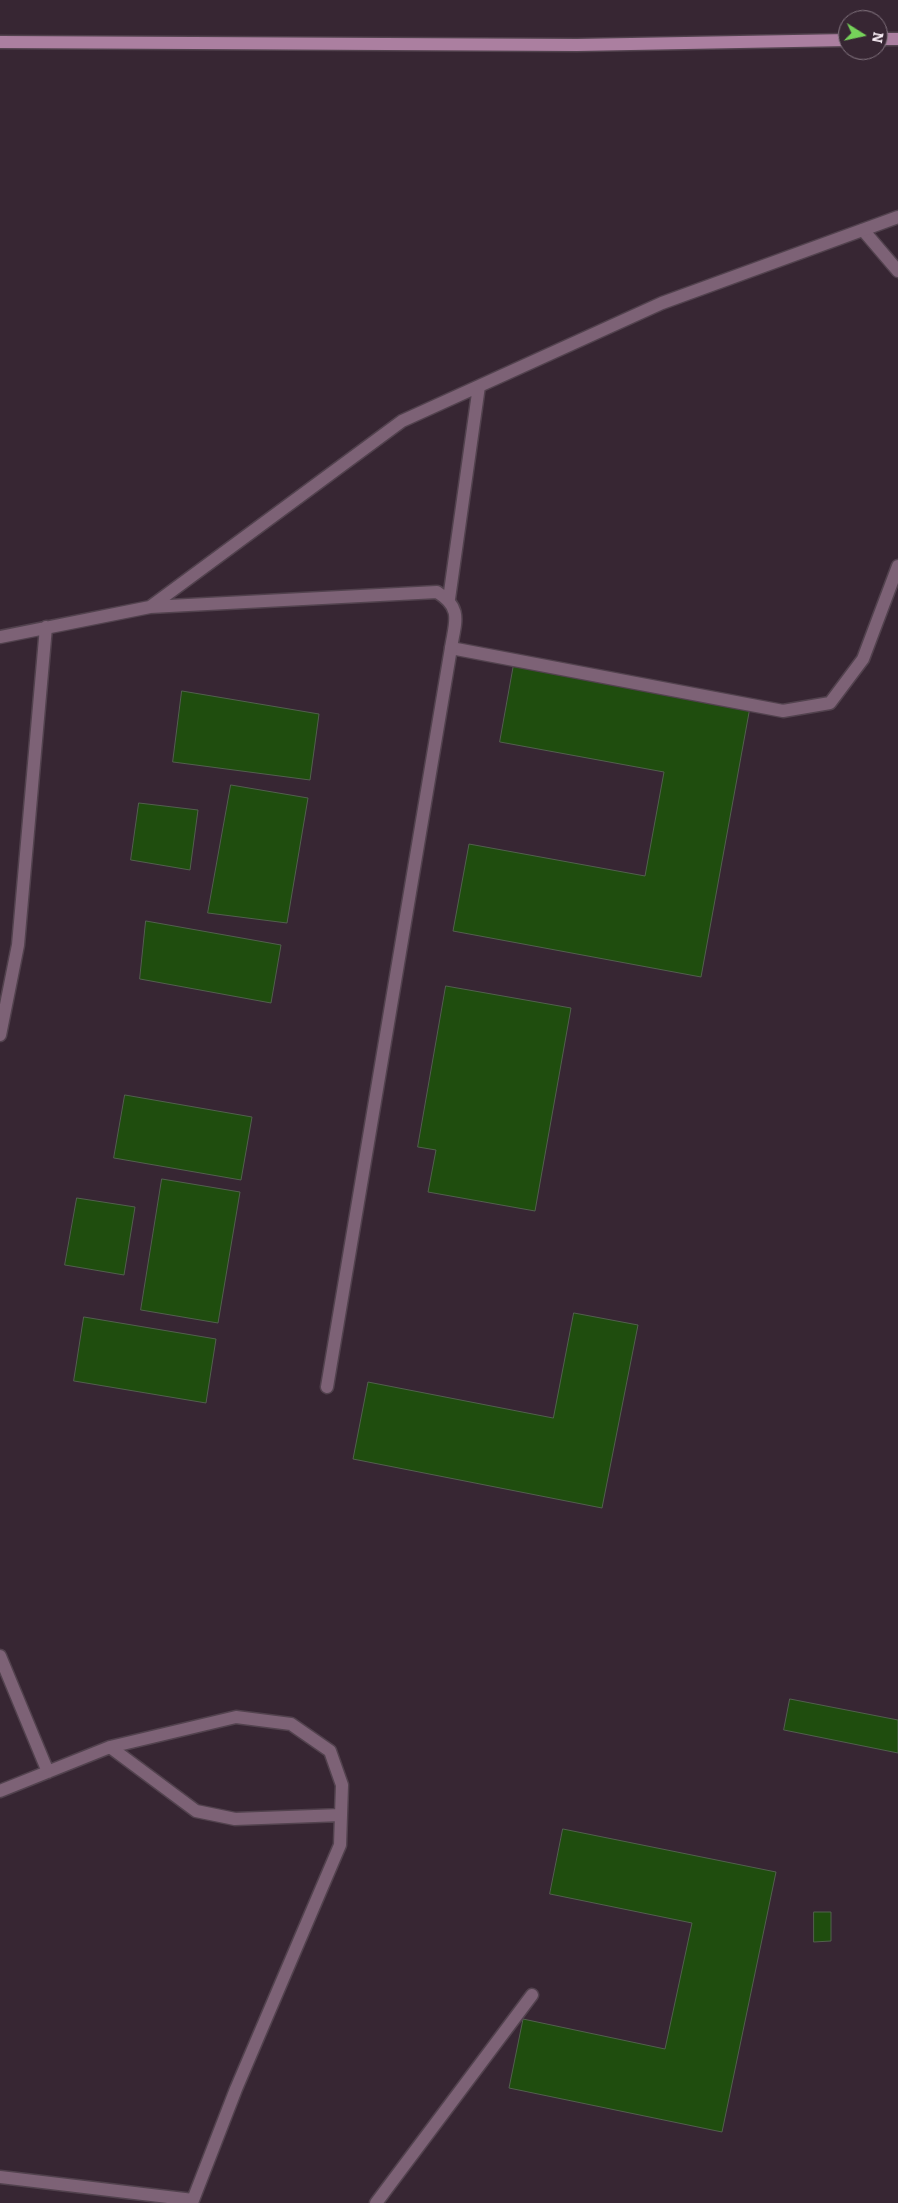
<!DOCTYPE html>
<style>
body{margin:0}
#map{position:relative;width:898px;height:2203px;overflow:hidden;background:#372633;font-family:Bitter,serif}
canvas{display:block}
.north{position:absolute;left:838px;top:10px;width:50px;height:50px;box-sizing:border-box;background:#372633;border:1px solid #847681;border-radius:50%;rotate:100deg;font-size:14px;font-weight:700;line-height:20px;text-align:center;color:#f8edf5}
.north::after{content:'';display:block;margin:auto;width:18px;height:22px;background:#76d25a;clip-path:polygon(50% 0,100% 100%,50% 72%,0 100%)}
</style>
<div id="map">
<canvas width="898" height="2203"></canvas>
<div class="north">N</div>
</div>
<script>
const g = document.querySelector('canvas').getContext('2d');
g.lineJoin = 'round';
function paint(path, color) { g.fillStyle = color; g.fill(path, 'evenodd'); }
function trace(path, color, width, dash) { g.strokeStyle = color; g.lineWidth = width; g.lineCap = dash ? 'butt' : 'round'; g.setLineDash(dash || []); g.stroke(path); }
const building = new Path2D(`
 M514,664L750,707L701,977L453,931L469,844L645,876L664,772L500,742Z
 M182,691L319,714L310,780L173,762Z
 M231,785L308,798L287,923L208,913Z
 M139,803L198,810L190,870L131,860Z
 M146,921L281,945L271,1003L140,979Z
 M446,986L571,1008L535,1211L428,1192L436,1150L418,1147Z
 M125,1095L252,1117L241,1180L114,1158Z
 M162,1179L240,1192L218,1323L141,1310Z
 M77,1198L135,1207L124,1275L65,1265Z
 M574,1313L638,1325L602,1508L353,1459L368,1382L553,1418Z
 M84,1317L216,1339L206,1403L74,1381Z
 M790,1699L898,1720V1753L784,1730Z
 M563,1829L776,1872L722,2132L509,2088L523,2019L665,2049L692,1923L550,1894Z
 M814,1912H831V1941L814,1942Z`);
paint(building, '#1f4d0e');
trace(building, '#52604e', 1);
const service = new Path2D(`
 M863,230L898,271
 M451,648L783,711L830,703L863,659L898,566
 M376,2203L532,1995`);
const minor = new Path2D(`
 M449,599L479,386
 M150,607L402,421L662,303L898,217
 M0,637L150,607L437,592C463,608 455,622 451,648L327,1387
 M0,1035L18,945L46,627
 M0,1656L48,1772
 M110,1747L196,1811L235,1819L341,1815
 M0,1791L110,1747L236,1717L291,1724L330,1751L342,1785L340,1845L236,2089L193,2200L0,2177`);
const secondary = new Path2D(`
 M878,39H898
 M0,42L577,45L848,40`);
trace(service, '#52424e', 15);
trace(minor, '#52424e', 15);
trace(secondary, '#52424e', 15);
trace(service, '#7d6276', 12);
trace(minor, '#7d6276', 12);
trace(secondary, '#ab7fa0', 12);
</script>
